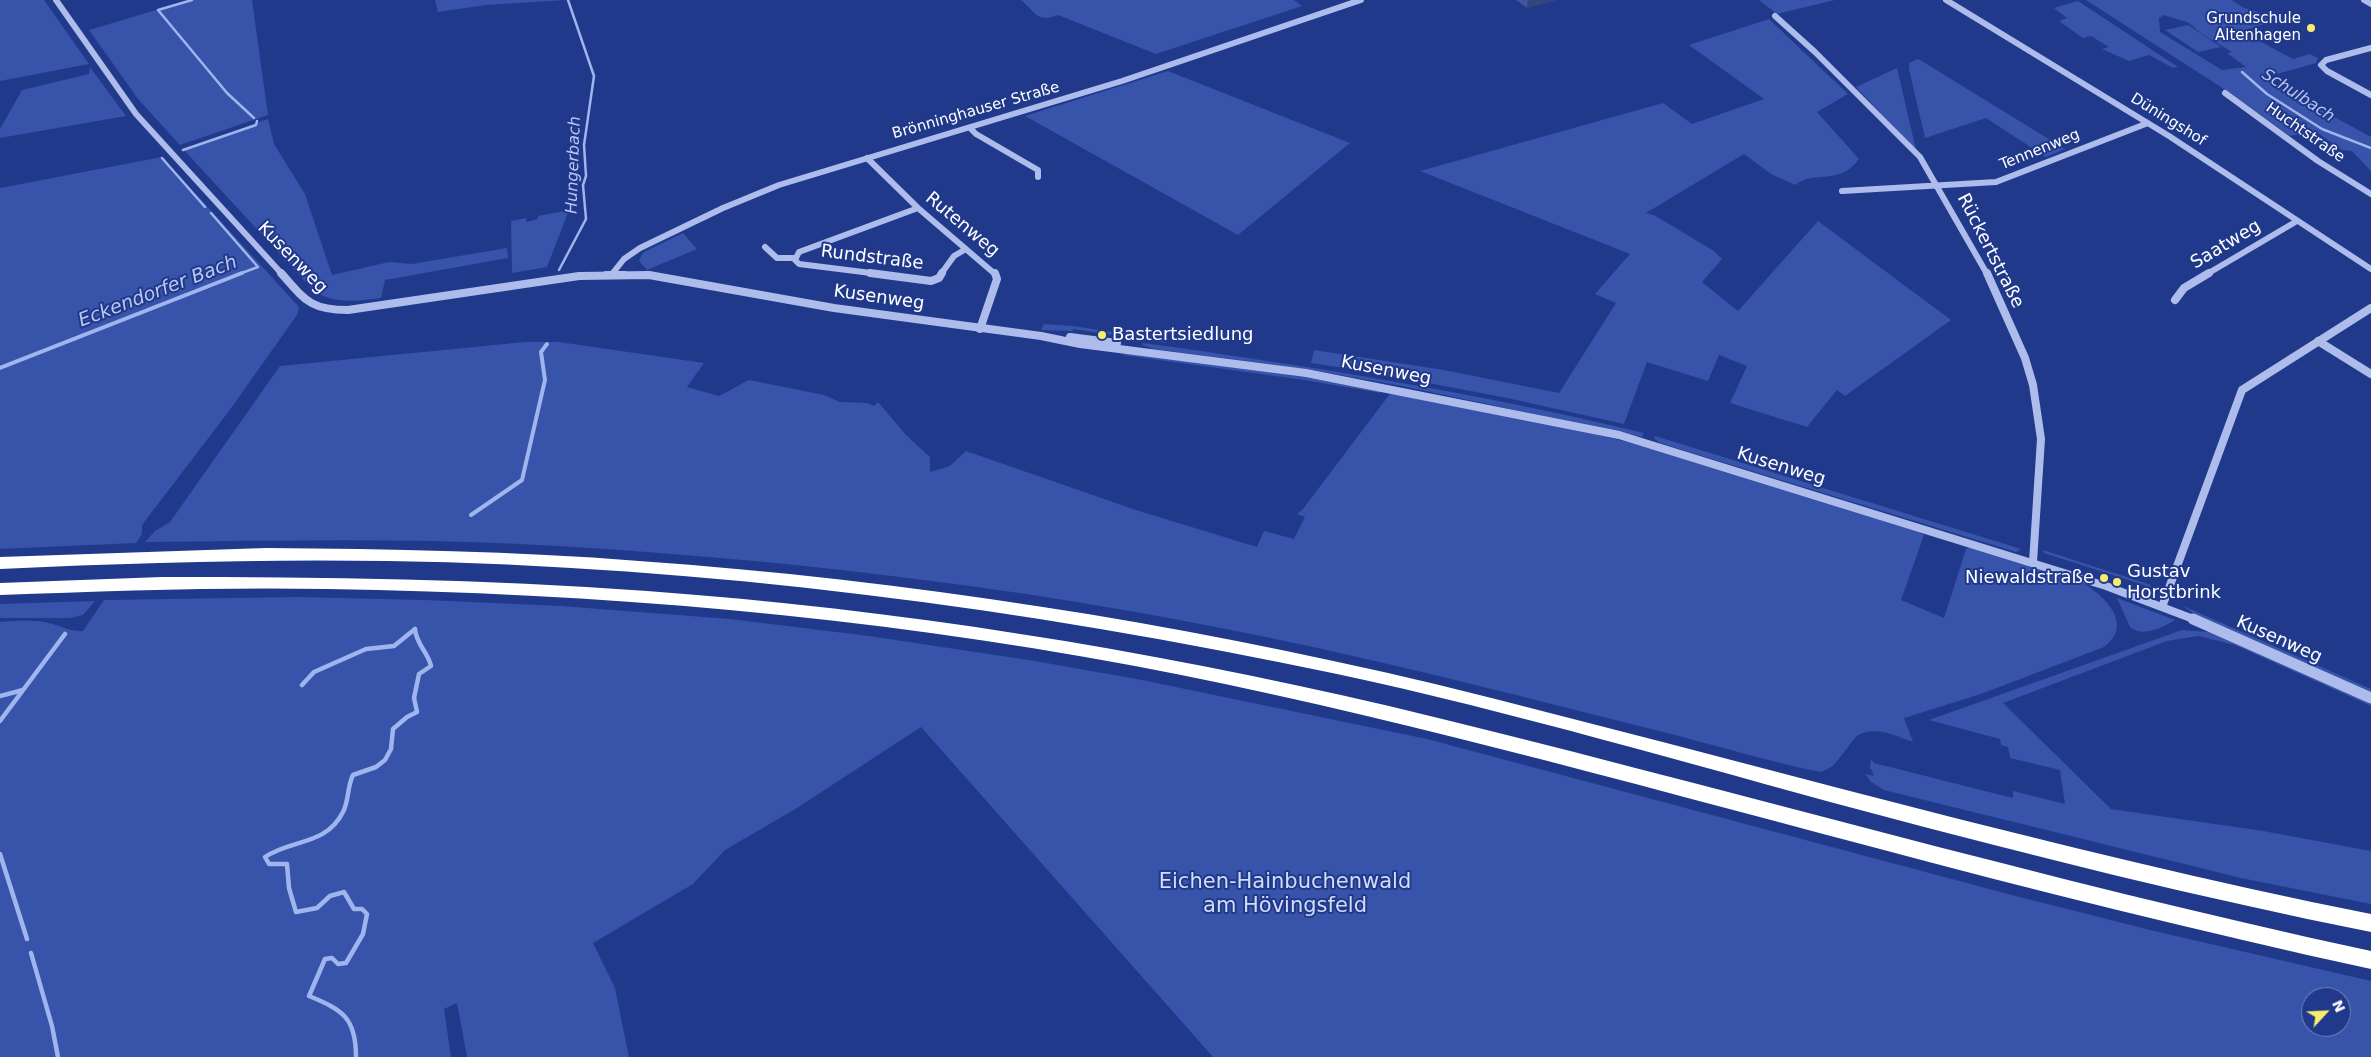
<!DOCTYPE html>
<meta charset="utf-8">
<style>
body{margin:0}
#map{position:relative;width:2371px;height:1057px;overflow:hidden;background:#20398b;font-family:"DejaVu Sans",sans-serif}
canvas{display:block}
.north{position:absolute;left:2301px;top:987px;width:50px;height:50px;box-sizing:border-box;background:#20398b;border:1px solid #7988b9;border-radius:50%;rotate:65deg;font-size:14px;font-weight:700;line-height:20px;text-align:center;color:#fff}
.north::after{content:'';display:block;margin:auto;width:18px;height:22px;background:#f9ed6d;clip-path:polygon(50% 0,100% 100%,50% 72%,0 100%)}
</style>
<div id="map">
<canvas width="2371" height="1057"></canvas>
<div class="north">N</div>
</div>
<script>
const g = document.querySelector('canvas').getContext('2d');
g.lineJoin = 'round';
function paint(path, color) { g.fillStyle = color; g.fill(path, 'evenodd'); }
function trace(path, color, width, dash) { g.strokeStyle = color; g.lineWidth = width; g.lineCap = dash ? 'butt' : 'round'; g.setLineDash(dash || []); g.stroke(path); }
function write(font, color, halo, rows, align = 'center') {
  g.font = font + ' "DejaVu Sans",sans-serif'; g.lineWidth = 4; g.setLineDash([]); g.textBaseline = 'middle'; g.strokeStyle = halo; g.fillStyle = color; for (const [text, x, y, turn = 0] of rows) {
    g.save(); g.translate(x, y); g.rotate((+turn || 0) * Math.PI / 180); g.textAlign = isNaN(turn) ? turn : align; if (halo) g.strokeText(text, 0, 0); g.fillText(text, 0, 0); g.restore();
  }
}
paint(new Path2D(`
 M0,0H44L89,64L0,81Z
 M190,0H252L268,115L180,145L138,99L89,30Z
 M435,0H566L486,5L438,12Z
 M1021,0H1294L1302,6L1156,54L1058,15C1036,23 1037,13 1021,0Z
 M1759,0H1835L1777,14Z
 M2086,0H2232L2244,8L2259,12L2272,22L2241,31L2293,59L2310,54L2318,58L2316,63L2263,78L2371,137V171L2352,151L2342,150L2315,131L2290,136L2230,93ZM2164,15L2189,23L2202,34L2232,52L2227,53L2246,67L2222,70L2160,32L2159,18Z
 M2078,1L2178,67L2173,68L2149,55L2129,61L2102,49L2109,47L2091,36L2083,38L2059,21L2067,18L2054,8Z
 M1769,19L1848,94L1817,112L1859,159C1838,187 1816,169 1795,185L1771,174L1744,154L1646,213L1654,215L1714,251L1722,259L1702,282L1738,311L1818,221L1951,320L1845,396L1837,390L1807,427L1730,403L1747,366L1719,355L1708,381L1647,362L1624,424L1507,398L1366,371L1311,363L1314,350L1444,370L1559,393L1616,303L1595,294L1630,254L1420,171L1663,103L1692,124L1764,99L1689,45Z
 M2188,25L2221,47L2198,52L2165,30Z
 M1918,59L1925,63L2065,149L2046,157L1986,118L1925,138L1909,69V63Z
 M90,67L126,116L0,138V129L22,90L89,74Z
 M1897,68L1916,150L1856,87Z
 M1168,71L1350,143L1238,235L1025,116Z
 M268,119L274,144L305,194L332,275L389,262L412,264L507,248L508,258L385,280L381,298C358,301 331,305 312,289L183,149Z
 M162,157L299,307L297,315L229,411L142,525V534L136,543L0,549V188Z
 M569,210L547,267L512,273L511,221L526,218V222L538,219V216Z
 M683,233L697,249L647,270L639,261L642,254L646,251Z
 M1044,324L1072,326L1156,338L1167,343L1073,329L1072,331L1041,330Z
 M525,342H559L704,363L687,387L719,396L749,380L824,395L840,402L867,403L874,406L878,402L907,436L930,457V472L950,466L966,451L1136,510L1257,547L1264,531L1294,539L1305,517L1297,514L1303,509L1389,395L1394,392L1555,425L1654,448L1919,532L1924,535L1901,600L1944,618L1966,549L1971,547L2078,581C2102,592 2136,624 2104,647L1981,694L1904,718L1913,742C1897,736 1872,724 1856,737C1851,742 1846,750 1841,756C1835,764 1831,769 1820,772C1767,761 1715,745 1663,732C1528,698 1393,663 1256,635C1014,585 767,557 520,544C395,538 270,541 145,542L155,531L170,522L280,366Z
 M1143,343C1312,366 1478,393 1644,433L1642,437L1402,386L1313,370L1154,349L1142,345Z
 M1125,352L1303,377L1377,390L1381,393L1304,380L1123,355Z
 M1655,436L2021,549L2016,552L1660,443L1654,438Z
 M2043,550L2151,585L2150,587L2044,553Z
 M298,597L425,600L561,606L730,619L869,636L1035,661L1142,680L1427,739L2008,894L2150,930L2371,981V1057H1213L921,727L797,808L725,850L693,884L593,943L615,988L629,1057H467L457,1003L444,1009L451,1057H0V622C14,621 30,620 44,622C58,624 69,632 83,631L104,600ZM2311,997H2341V1027H2311Z
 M2117,598L2175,620C2164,627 2142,638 2130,627Z
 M95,601L83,615L70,618H0V604Z
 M2181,605L2371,689V694L2202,619Z
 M2182,630L2209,632L2371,703V706L2235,645L2198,636L2167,641L2003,703L2111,809L2263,831L2371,851V904L2241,878L1884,790L1871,782L1865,774L1874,776L1870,767L1871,759L1874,763L2013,798V791L2065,804L2060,770L2010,758L2008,747L2001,745L2000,739L1929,720Z`), '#3753aa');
trace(new Path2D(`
 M192,0L158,10L227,93L254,118
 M2242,72L2267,94L2322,129L2371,148
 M183,150L256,125L257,121
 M162,158L205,207
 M211,213L258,267L239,274
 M559,270L586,219L583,185L586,176L584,145L594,76L568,0`), '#a0b4ed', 2.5);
trace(new Path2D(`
 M0,368L242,273
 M471,515L522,480L545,380L541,352L547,344`), '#a0b4ed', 4);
trace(new Path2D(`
 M302,685L314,672L366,649L394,646L415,629
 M0,696L23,690
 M0,721L65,634
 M0,854L27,939
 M31,953L52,1026L58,1057
 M356,1057C356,1018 343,1010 309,996L325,959L332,958L338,964L346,963L363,934L367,914L362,909H354L344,892L330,896L317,908L296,912L289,888L287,864H269L265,857C291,839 326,846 343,812C349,801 347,787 353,775L376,767L385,760L391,749L393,729L407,717L417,712L414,698L419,674L431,666C428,652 416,644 415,629`), '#a0b4ed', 4.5);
trace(new Path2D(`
 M56,0L136,114L282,274
 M1946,0L2169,136L2371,269
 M2364,0L2371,4
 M1775,16L1815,52L1920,157L1987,274
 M2371,48L2326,60L2321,65L2327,71L2371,95
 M2225,93L2318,161L2371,194
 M970,128L976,134L1038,170V177
 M867,158L918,208L995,274
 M1842,191L1996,182L2148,123
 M765,247L777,258H795
 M606,274H625
 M612,274L624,259L640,248L723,208L779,185L1122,81L1361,0
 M879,274L799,264L795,260L799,252L918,208
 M941,274L954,256L966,249
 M2207,274L2297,221`), '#adbceb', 6);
trace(new Path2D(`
 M281,273C305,300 310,310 348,310L579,276L649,275L834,308L1041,336L1080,344L1306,373L1619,435L2106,586L2196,620
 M870,273L931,281L939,278L942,273
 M1987,273L2025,358L2033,385L2041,439L2033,562
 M2175,300L2184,288L2209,273
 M980,329L997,279L995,273
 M1070,337L1117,343
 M2318,341L2371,374
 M2162,607L2242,390L2371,308`), '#adbceb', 8);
trace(new Path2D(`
 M2193,619L2371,698`), '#adbceb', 11);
paint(new Path2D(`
 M266,548C390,549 515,551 639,561C907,580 1174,622 1435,684C1747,761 2055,851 2371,914V932C2201,898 2032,856 1864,811C1689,764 1514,712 1337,674C1025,608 706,566 388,561C258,559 129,563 0,569V557Z
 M162,577C324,577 485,579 647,591C897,609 1145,649 1389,706C1717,785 2041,880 2371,951V969C2201,932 2033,890 1865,845C1622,781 1382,713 1135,666C869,616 597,593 327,589C218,587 109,591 0,595V583Z`), '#fff');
paint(new Path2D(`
 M1516,0H1556L1527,8Z`), '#3f5499');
paint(new Path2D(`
 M1528,0H1556L1527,8Z`), '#33457d');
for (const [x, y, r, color] of [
 [2311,28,5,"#f9ed6d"],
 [1102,335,5,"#f9ed6d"],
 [2104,578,5,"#f9ed6d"],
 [2117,582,5,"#f9ed6d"]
]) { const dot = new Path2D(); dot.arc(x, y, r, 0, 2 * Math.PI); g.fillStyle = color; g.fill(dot); trace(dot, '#20398b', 2); }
write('15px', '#fff', '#20398b', [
 ["Grundschule",2301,19],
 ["Altenhagen",2301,36]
], 'right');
write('15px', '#fff', '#20398b', [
 ["Brönninghauser Straße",976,111,-16],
 ["Düningshof",2168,120,32],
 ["Huchtstraße",2305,133,35],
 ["Tennenweg",2040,150,-22]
]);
write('italic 16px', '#b9c7f2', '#20398b', [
 ["Schulbach",2298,96,33],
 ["Hungerbach",574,165,-88]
]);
write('18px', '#fff', '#20398b', [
 ["Rutenweg",962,225,40],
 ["Saatweg",2226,245,-31],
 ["Rückertstraße",1990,251,63],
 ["Kusenweg",292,258,46],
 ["Rundstraße",872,258,7],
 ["Kusenweg",879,298,8],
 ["Kusenweg",1386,371,11],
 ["Kusenweg",1781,467,17],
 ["Kusenweg",2279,640,24]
]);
write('18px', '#fff', '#20398b', [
 ["Bastertsiedlung",1112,335],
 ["Gustav",2127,572],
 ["Horstbrink",2127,593],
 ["Niewaldstraße",2094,578,"right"]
], 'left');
write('italic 19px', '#b9c7f2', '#20398b', [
 ["Eckendorfer Bach",158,292,-21]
]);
write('21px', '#d2dbf8', '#20398b', [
 ["Eichen-Hainbuchenwald",1285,883],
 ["am Hövingsfeld",1285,907]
]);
</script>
